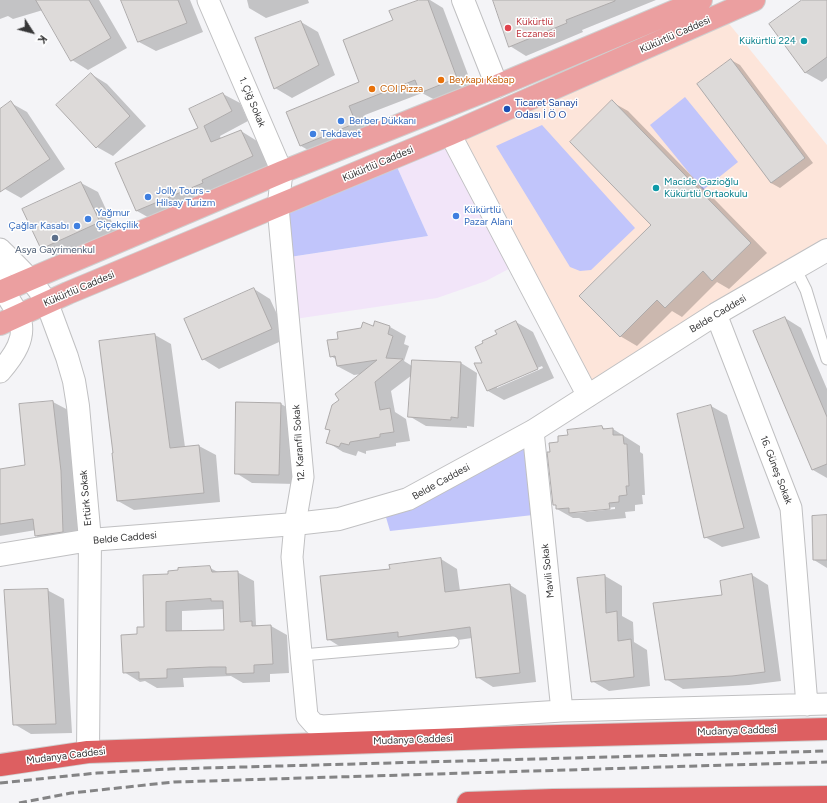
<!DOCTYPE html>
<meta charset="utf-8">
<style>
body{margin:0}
#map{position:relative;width:827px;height:803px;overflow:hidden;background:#f4f4f7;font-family:Figtree,sans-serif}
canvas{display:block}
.north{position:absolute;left:12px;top:12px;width:40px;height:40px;-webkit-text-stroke:3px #fff;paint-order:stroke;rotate:126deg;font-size:11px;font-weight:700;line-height:16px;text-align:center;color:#363637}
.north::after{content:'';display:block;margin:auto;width:14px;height:18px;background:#363637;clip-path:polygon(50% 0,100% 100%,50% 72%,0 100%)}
</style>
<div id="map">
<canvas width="827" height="803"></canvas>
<div class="north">K</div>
</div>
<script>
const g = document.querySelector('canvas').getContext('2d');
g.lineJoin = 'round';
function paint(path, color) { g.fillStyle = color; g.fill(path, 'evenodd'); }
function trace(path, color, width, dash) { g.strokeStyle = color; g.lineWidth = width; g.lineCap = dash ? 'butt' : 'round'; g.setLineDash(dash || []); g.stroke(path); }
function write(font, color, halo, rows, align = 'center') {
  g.font = font + ' Figtree,sans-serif'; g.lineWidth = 3; g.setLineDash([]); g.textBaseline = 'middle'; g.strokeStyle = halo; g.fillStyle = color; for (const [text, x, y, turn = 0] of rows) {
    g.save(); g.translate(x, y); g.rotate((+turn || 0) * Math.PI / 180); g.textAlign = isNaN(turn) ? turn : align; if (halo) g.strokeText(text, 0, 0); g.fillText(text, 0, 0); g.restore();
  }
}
paint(new Path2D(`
 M450,134L518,264L486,281L437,298L288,320L283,258L428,236L393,158Z`), '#f2e5f9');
paint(new Path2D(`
 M722,15L827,145V250L588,396L450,134Z`), '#fde5da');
paint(new Path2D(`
 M685,97L738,162L703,190L650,125Z
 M542,125L635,228L591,270L580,271L570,267L496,146Z
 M393,158L428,236L283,258L278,207Z
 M533,431L542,514L390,531L383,507Z`), '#c1c5fb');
paint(new Path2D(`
 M0,0H99L127,48L88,70L72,60L43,10L13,19L8,16L0,19Z
 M122,0H190L203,32L156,51L139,42Z
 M247,0H308L309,3L266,18L249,8Z
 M421,0H430L443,8L473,88L437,101L422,93L365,115L372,133L317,155L301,146L361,83L394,21Z
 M494,0H656L582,30L583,32L526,56L510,46Z
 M804,0H827V78L822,82L806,73Z
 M301,22L318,32L335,75L292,98L275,88Z
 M731,60L740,65L813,163L780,188L771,183Z
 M91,74L107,84L146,126L113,156L97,147Z
 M223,94L240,103L248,121L220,136L221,139L241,131L257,141L269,166L153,220L137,211L117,163L199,128Z
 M612,102L628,111L767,253L729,289L717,282L682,317L672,311L637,346L620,336L653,226Z
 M11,103L27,112L65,169L21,198L5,189L0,182V110Z
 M81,183L98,192L116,231L58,257L41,248Z
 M254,289L270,299L288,338L219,369L203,359Z
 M785,318L801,328L827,389V478L813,470Z
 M375,322L390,327L406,336L404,344L409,346L404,361L412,366L461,363L477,373L474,427L467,426V428L426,426L409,416L412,375L391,391L395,412L406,419L410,441L396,443V446L366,451V454L358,451L356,456L343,452L327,442L330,431L326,428L341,400L362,374L354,375L337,366V360L331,356L339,339L373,327Z
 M516,322L533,332L554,378L504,400L488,391L476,364H484ZM542,366L543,368L497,388V386Z
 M155,335L171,344L185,447L199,446L216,455L220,502L134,510L118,501Z
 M53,402L70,411L79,541L53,545L36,536V530L0,536V470L27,466L20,405Z
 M281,404L297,413L296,484L252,483L236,473Z
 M711,406L727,415L760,538L722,547L705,537Z
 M602,427L607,430L613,429L640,446V452L643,454L645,495H642L643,504L635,505V511L625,512L626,518L587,522L579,518H573L557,509V506L554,504L551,453L559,443L569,436ZM615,507V509L576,513L574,512Z
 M827,516V568L814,560Z
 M441,559L457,569L460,591L510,585L526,595L536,682L493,687L477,677L472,638L416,646L344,649L328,639L391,569Z
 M210,568L218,572H237L254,581L256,625L259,626H271L287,635L289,673L270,674V682L243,683L231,676L183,678L184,687L157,688L145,681L140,682L124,672L138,635L145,628L169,575ZM224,609L225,631H182V611Z
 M752,575L768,585L781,681L749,685L683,689L666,679L724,596Z
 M605,576L622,586V616L633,622L634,642L647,650L650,686L609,691L592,681L578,579Z
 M47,590L64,599L72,733L31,734L14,724Z`), '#0003');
const building = new Path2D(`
 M36,0H89L111,38L71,61Z
 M121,0H178L187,23L138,42Z
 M419,0H428L457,78L420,93L415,80L349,106L356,123L300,146L286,112L359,82L343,40L393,20L389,11Z
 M493,0H615V1L566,20L567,23L509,47Z
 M802,0H827V57L805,73L769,24Z
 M301,21L319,65L274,89L255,38Z
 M731,59L805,158L771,183L697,84Z
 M91,73L130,116L96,148L56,105Z
 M223,93L232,111L204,126L211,142L241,130L253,156L202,180L203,183L136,211L115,163L198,128L189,109Z
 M612,100L751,243L712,281L703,271L665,308L657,300L620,337L579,296L651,225L570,142Z
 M11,101L50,159L0,192V109Z
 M81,182L100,222L41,249L22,209Z
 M254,288L272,329L202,360L184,319Z
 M785,317L827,417V464L812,470L753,331Z
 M375,321L390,326L388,334L393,336L386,358L403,359L375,382L380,410L390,408L394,432L380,434V437L350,442L349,445L341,443L339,447L326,443L330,430L325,429L332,405L339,400L335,394L377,360L337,366L335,356L330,357L327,340L338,339L337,332L361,328L363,322L373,326Z
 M516,321L538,369L487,391L474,363H482L475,347L483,343L482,341L497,334L495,331Z
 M155,334L170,448L199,445L204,493L117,501L112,453H113L99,341Z
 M412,360L461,362L458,418L451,417V420L408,417Z
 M53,401L61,471L63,532L35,536L33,519L0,524V469L25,465L19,404Z
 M236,402L281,403L279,475L235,474Z
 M711,405L744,528L704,538L677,414Z
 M602,426L603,429L613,428V435H623L624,444H627L629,486H626L627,495L619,496V502L609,503L610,509L569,513V508L556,509V505H553L547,452H550L549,443L558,442V436L568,435L567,430Z
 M827,515V560H813L812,516Z
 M441,558L445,592L510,584L520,673L476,678L470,627L398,637V632L327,640L320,576L390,569L389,565Z
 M210,566L212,572L238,571L240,622L252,621V626L271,625L273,664L254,665V673L226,674V667H210L167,669V678L139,679V672L123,673L121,635L137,634V627H144L143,575L168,574V571L178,570V568ZM211,599V601H223L224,630L166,631V602Z
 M752,574L765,672L732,676L665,680L653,603L722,595L720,581Z
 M605,575L606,613L617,611L618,641L631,639L634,677L591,682L577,578Z
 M48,589L56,724L13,725L4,590Z`);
paint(building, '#dddad9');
trace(building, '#aeabab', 1);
const lane = new Path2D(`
 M795,268L806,290L827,359
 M302,655L453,642`);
const street = new Path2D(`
 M208,0L282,172L278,207L303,477L295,524L292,557L307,716L314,724L322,726L562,711L827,704
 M450,134L588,396
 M0,249C17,266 35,282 47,303
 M0,274C1,280 2,287 5,292C9,300 15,308 19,316C28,337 13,357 0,372
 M716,314L791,508L807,705
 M533,431L562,711`);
const secondary = new Path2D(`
 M463,0L497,86
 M47,303L67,357L74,381L78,406L90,540L88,752
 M0,555L90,540L295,524L339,519L408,499L533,431L716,314L827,250`);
const primary = new Path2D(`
 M0,292L282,172L497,86L701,0
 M0,324L68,293L450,134L754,0`);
const highway = new Path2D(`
 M0,765L88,752L521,737L827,729
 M468,803L553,800L827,797`);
trace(lane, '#c0c0c2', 13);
trace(street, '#c0c0c2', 23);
trace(secondary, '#c0c0c2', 24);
trace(primary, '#cfcfcf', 24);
trace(highway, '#cfcfcf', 24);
trace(lane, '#fff', 11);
trace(street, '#fff', 21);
trace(secondary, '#fff', 22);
trace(primary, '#eb9fa0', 22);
trace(highway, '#dd5f61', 22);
trace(new Path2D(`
 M0,783L97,773L170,769L827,751
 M19,803L71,793L174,782L827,762`), '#848485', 3, [8, 4]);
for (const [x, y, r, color] of [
 [508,28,4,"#e0444e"],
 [804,41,4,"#0f9aa8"],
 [441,80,4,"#e8710a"],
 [372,89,4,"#e8710a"],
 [507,109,4,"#1a4fb4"],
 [341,121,4,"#3f7fe0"],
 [313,134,4,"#3f7fe0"],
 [656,188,4,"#0f9aa8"],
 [148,197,4,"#3f7fe0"],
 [456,216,4,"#3f7fe0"],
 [88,219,4,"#3f7fe0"],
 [77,226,4,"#3f7fe0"],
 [55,238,4,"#5c6f8a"]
]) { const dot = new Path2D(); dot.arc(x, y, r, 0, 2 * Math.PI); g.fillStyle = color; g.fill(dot); trace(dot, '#fff', 1.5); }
write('10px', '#be3a42', '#fff', [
 ["Kükürtlü",516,22],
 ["Eczanesi",516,34]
], 'left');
write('10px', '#363637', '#fff', [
 ["Kükürtlü Caddesi",675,35,-24],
 ["1. Çiğ Sokak",252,102,67],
 ["Kükürtlü Caddesi",378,164,-23],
 ["Kükürtlü Caddesi",79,289,-23],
 ["Belde Caddesi",718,314,-31],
 ["12. Karanfil Sokak",299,443,-94],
 ["16. Güneş Sokak",776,470,69],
 ["Belde Caddesi",441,482,-29],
 ["Ertürk Sokak",86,498,-95],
 ["Belde Caddesi",125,538,-5],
 ["Mavili Sokak",548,571,-96],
 ["Mudanya Caddesi",737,731,-2],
 ["Mudanya Caddesi",413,740,-2],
 ["Mudanya Caddesi",66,756,-7]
]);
write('10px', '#0d838f', '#fff', [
 ["Kükürtlü 224",796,41],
 ["Macide Gazioğlu",664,182,"left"],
 ["Kükürtlü Ortaokulu",664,194,"left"]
], 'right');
write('10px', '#c56008', '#fff', [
 ["Beykapı Kebap",449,80],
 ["COI Pizza",380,89]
], 'left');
write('10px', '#164399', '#fff', [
 ["Ticaret Sanayi",515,103],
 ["Odası İ Ö O",515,115]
], 'left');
write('10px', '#366cbe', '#fff', [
 ["Berber Dükkanı",349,121],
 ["Tekdavet",321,134],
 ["Jolly Tours -",156,191],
 ["Hilsay Turizm",156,203],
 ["Kükürtlü",464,210],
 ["Pazar Alanı",464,222],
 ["Yağmur",96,213],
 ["Çiçekçilik",96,225],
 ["Çağlar Kasabı",69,226,"right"]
], 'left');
write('10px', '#4e5e75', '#fff', [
 ["Asya Gayrimenkul",55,250]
]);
</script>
